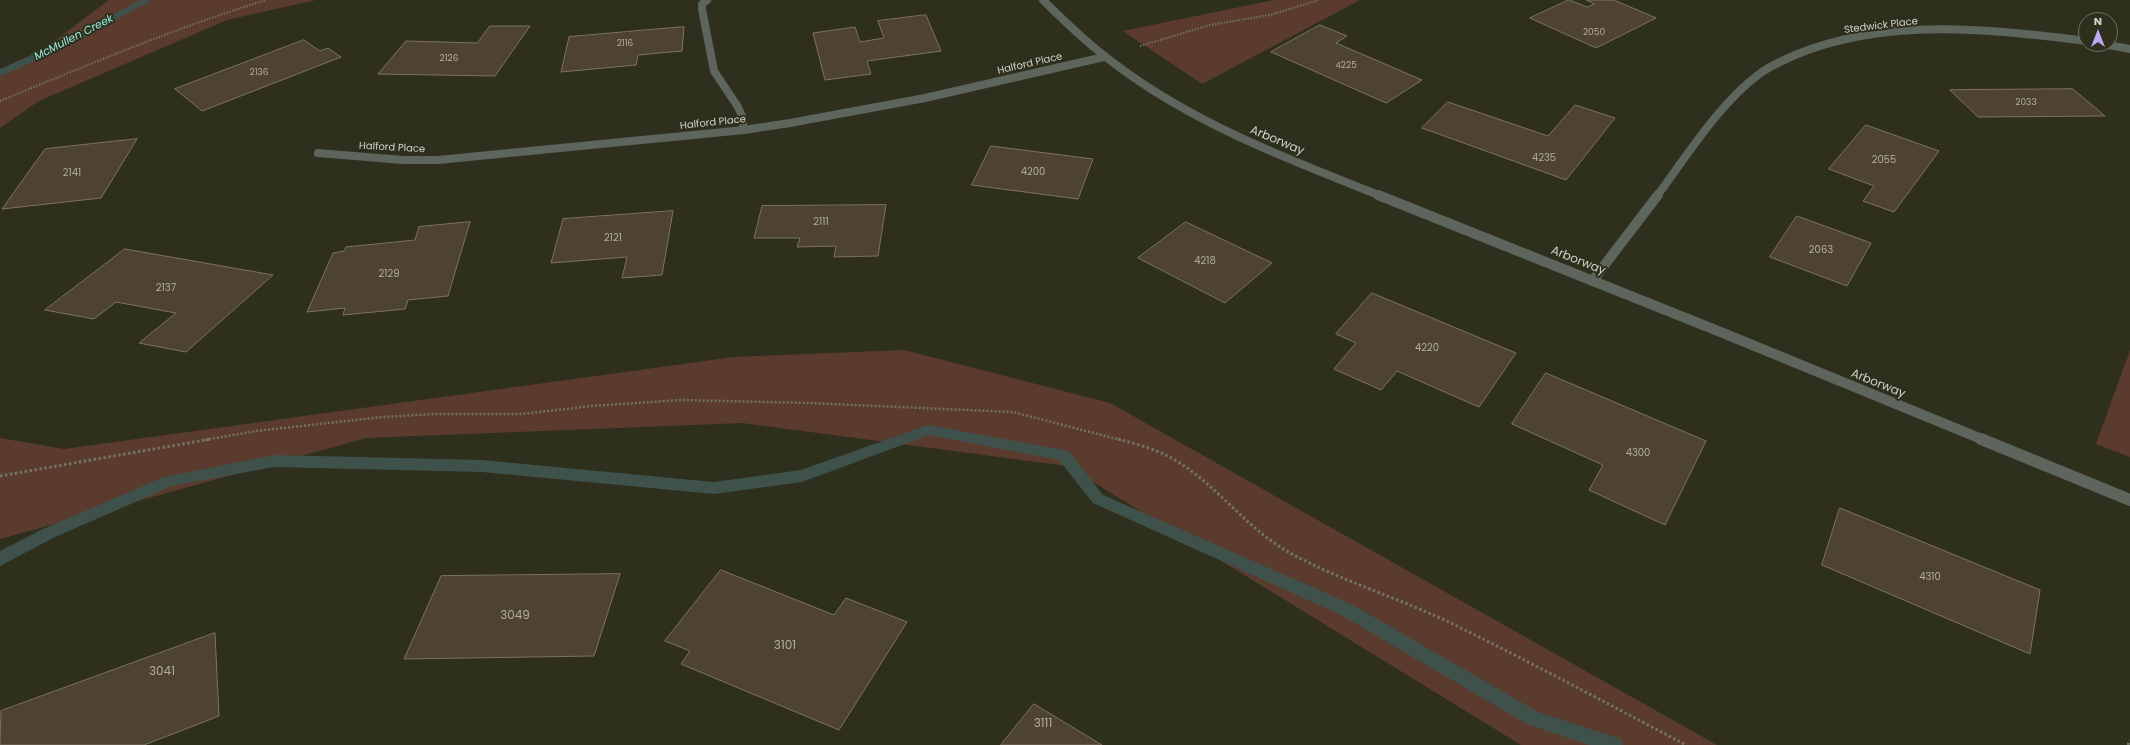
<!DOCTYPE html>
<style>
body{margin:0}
#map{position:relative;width:2130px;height:745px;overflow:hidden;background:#2e301d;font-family:Poppins,sans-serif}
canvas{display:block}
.north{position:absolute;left:2078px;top:12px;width:40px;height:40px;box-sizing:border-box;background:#2e301d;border:1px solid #6f7161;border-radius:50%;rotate:0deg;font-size:11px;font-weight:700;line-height:16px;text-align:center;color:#d1d2c6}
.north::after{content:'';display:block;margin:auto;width:14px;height:18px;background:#bea9f4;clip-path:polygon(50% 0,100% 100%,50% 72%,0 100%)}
</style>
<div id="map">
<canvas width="2130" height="745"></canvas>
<div class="north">N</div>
</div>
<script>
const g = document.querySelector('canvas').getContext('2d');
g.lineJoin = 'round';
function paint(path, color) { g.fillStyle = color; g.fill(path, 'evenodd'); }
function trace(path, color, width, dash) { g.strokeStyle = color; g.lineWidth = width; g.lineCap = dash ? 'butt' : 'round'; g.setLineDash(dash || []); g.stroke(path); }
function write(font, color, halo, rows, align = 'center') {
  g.font = font + ' Poppins,sans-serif'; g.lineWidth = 4; g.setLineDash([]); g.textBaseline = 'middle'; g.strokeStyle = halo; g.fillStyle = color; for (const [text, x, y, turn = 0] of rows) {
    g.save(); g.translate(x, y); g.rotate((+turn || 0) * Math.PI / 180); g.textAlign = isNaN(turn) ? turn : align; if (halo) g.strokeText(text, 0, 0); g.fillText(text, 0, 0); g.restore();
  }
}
paint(new Path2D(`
 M109,0H316L227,20L39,101L0,128V70L45,48Z
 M1274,0H1360L1202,84L1123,31Z
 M904,350L1110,403L1717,745H1521L1067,466L742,423L366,438L0,539V438L64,449L734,357Z
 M2130,350V457L2096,444Z`), '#5c3b2f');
paint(new Path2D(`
 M140,0H152L61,50L0,76V69L53,46Z
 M928,425L1069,451L1103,495L1353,605L1538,712L1621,739L1623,745H1589L1527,724L1341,615L1093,503L1059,460L929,435L802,482L714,494L482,472L274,467L172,486L55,537L0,566V551L43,529L164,477L274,455L482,460L714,482L801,470Z`), '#3f514b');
const building = new Path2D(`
 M1569,0L1587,7L1595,4L1586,0H1614L1656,18L1596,48L1530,18Z
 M926,15L941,51L867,61L871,74L825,80L813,33L855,27L860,42L884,38L878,21Z
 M1320,25L1347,36L1336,43L1422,80L1386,103L1271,52Z
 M490,26H530L495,76L378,74L406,41L477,43Z
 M684,27L682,51L638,55L636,65L561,72L569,37Z
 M304,40L320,51L328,48L341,57L202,111L175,89Z
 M2073,89L2105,116L1978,117L1950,90Z
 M1448,102L1548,136L1575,105L1615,118L1566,180L1422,128Z
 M1866,125L1939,151L1894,212L1863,201L1874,186L1829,169Z
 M137,139L101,198L2,209L45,149Z
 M991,146L1093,159L1078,199L972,185Z
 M886,205L878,256L834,257L836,246L797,247L800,238H754L762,206Z
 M673,211L662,275L622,278L627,257L551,263L563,219Z
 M1797,216L1871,243L1847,286L1770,257Z
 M470,222L448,296L408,300L405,309L343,315L345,308L307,312L333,253L344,251L346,247L415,240L419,227Z
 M1186,222L1272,263L1225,303L1138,258Z
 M125,249L273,275L186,352L139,343L176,313L116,302L94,319L45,310Z
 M1372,293L1516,353L1479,407L1397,371L1381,390L1334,369L1356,343L1336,334Z
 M1546,373L1706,441L1665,525L1589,490L1603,465L1512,424Z
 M1840,508L2040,590L2030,654L1822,565Z
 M721,570L834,615L846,598L907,622L839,730L681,664L690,651L665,641Z
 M620,574L594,656L404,659L441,576Z
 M215,633L219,716L144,745H0L1,711Z
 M1034,704L1102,745H1001Z`);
paint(building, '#4e4231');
trace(building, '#7f7260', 1);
trace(new Path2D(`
 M1140,46L1210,25L1270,15L1319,0
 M0,101C88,65 175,28 266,0`), '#717363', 2, [1.5, 1.5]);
trace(new Path2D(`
 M205,440L256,431L382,417L435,414H522L592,406L682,400L809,403L1013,412L1121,440`), '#717363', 2.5, [2, 2]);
trace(new Path2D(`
 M1118,439C1136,444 1156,449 1173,459C1216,483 1245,528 1290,553C1343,582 1402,599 1457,626C1534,664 1610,705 1686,745
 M0,476L211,439
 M2128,745L2130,740`), '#717363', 3, [2.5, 2.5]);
trace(new Path2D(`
 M707,0L702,4V9L714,71L738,107L742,116L744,130`), '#5d655d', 8);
trace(new Path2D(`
 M1043,0C1066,23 1089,45 1115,64C1194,124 1290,160 1381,196
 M2103,44L2130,49
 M318,153L403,160H438L744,130L790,123L925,98L1104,57
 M1657,196C1686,157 1720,103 1758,75C1769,66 1782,61 1795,55C1886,17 1991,29 2086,41`), '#5d655d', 8);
trace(new Path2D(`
 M1378,195L1723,333L1984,440
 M1593,280L1658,195`), '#5d655d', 10);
trace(new Path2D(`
 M1981,439L2130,500`), '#5d655d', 12);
write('9px', '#b0aea1', null, [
 ["2050",1594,33],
 ["2116",625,44],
 ["2126",449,59],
 ["4225",1346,66],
 ["2136",259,73],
 ["2033",2026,103]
]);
write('10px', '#d1d2c6', '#2e301d', [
 ["Stedwick Place",1881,26,-7],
 ["Halford Place",1030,64,-13],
 ["Halford Place",713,123,-6],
 ["Halford Place",392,148,3]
]);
write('10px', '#b0aea1', null, [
 ["4235",1544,158],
 ["2055",1884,160],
 ["4200",1033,172],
 ["2141",72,173],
 ["2111",821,222],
 ["2121",613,238],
 ["2063",1821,250],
 ["4218",1205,261],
 ["2129",389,274],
 ["2137",166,288],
 ["4220",1427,348],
 ["4300",1638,453],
 ["4310",1930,577]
]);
write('italic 11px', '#98ecdd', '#2e301d', [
 ["McMullen Creek",74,38,-27]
]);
write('12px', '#d1d2c6', '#2e301d', [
 ["Arborway",1277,141,23],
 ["Arborway",1578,261,22],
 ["Arborway",1878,384,22]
]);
write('12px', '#b0aea1', null, [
 ["3049",515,616],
 ["3101",785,646],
 ["3041",162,672],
 ["3111",1043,724]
]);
</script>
